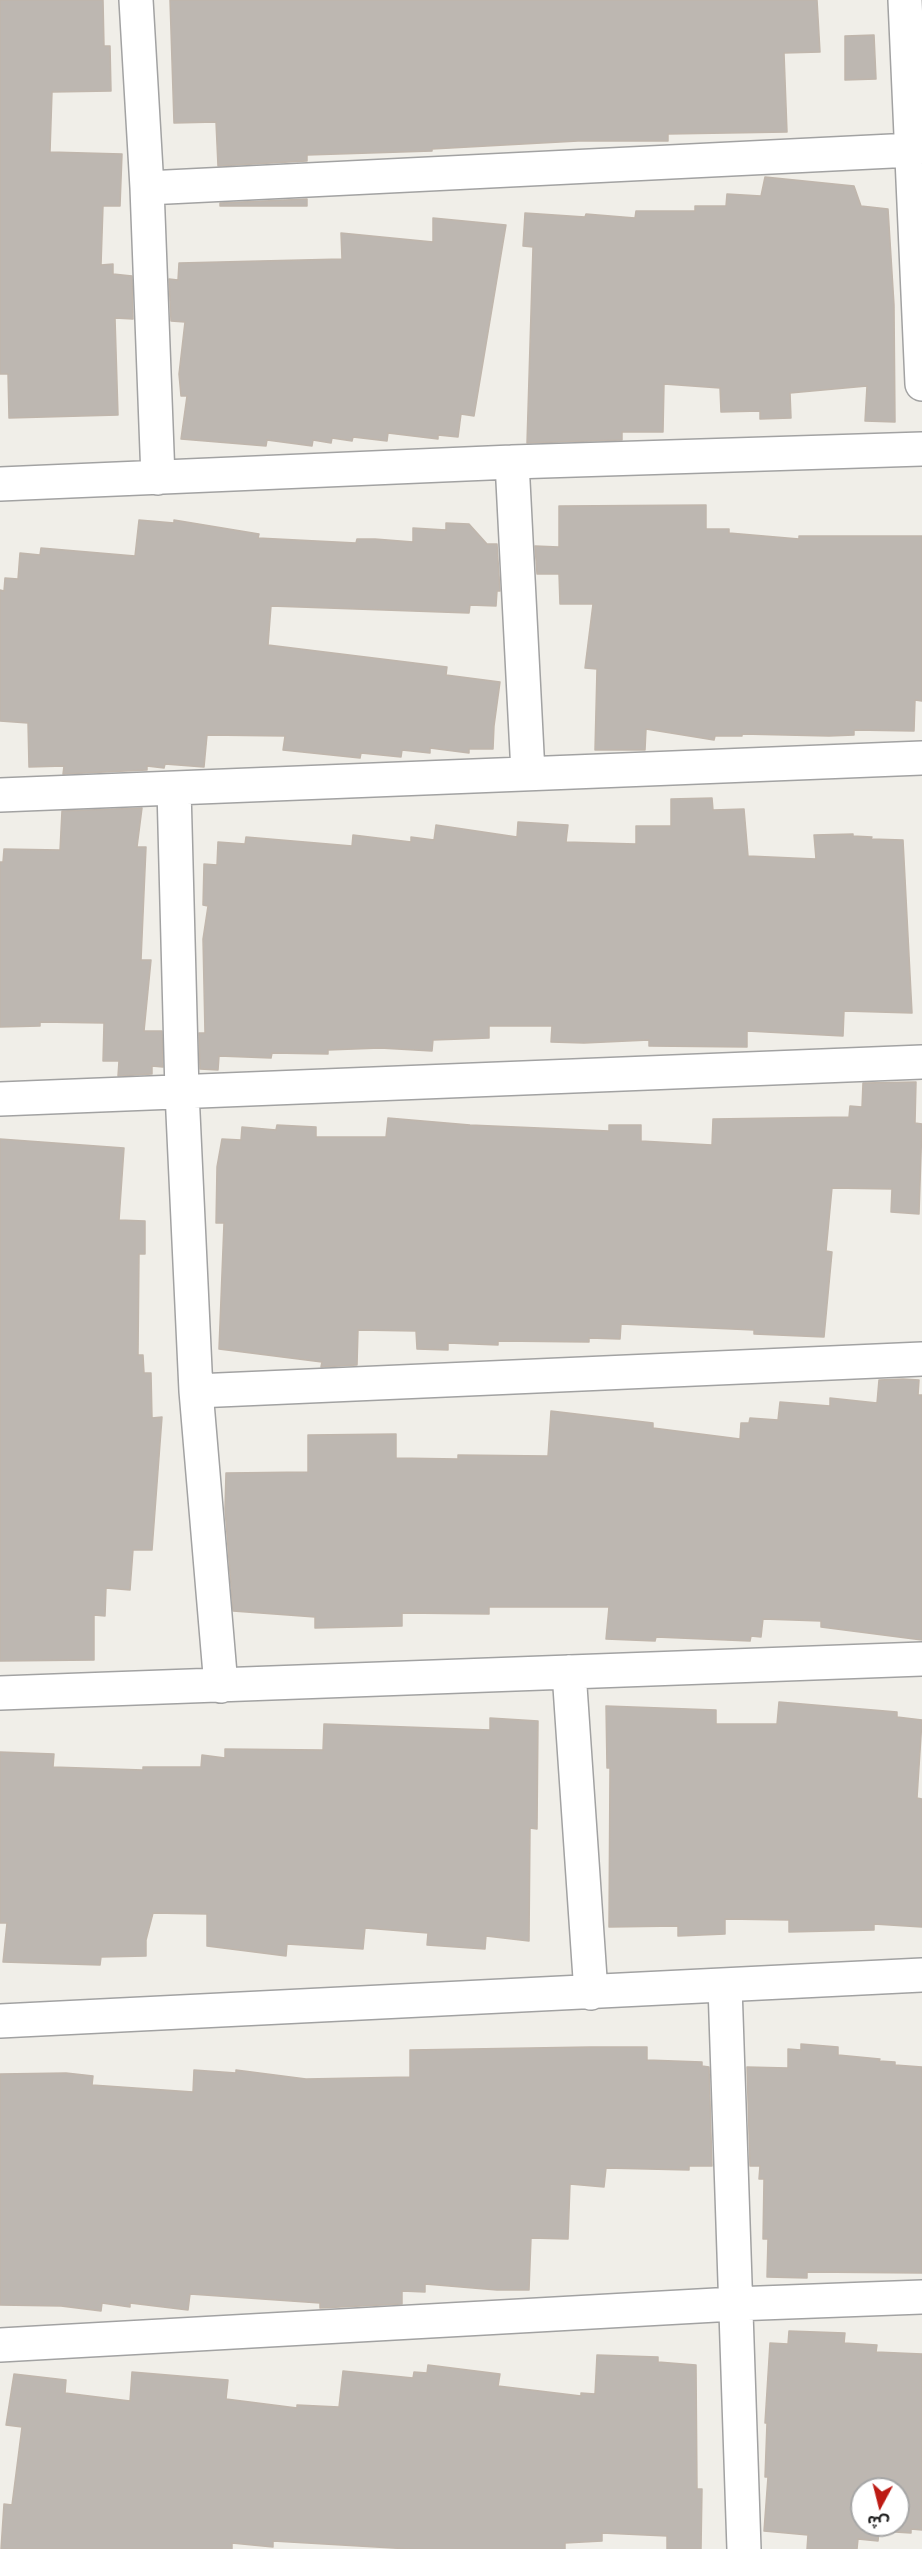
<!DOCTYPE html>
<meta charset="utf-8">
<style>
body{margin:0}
#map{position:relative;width:922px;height:2549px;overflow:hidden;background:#f0eee8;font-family:"PT Sans Narrow","Noto Sans Arabic",sans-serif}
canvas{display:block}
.north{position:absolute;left:850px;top:2477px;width:60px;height:60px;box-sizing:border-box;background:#fff;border:2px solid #a6a6a6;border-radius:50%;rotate:187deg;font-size:16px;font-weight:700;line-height:24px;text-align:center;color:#212121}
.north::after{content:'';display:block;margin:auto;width:21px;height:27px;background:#bd1b14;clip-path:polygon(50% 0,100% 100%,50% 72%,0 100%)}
</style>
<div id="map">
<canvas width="922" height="2549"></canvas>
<div class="north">ش</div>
</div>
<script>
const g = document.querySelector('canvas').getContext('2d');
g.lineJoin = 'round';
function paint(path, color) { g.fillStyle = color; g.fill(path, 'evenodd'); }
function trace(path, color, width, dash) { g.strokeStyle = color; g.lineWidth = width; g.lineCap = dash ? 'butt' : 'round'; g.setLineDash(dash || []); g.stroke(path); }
const building = new Path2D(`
 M0,0H103L104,46H110L111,91L52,92L50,152L122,154L120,206H103L101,265L113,264V274L132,276L133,319L115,318L118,415L9,418L8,374H0Z
 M170,0H817L820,52L784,53L787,132L668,134V141H578L432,149V151L307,155V161L218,166L216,122L174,123Z
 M874,35L876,79L845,80V36Z
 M765,177L854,186L861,206L888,209L894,305L895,422L865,421L867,386L790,393L791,418L760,419V411L721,412L720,388L664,384L663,432H622V440L527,443L533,247L523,246L525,213L585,217L586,214L635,218L636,211H695V206H726L727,194L761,196Z
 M307,199V206H220V203Z
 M433,218L506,225L474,416L461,414L458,437L438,435V439L388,433L387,441L353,437L352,441L332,438L331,443L313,440L312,446L267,440L266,446L181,439L187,396H181L179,374L185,322L171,321L169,279L178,280L179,263L342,259L341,233L433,242Z
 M706,505V529H729V533L799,539V536H922V701L915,700L914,731L854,730V735L829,736L742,734V736H715L714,740L646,729L645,750H595L597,669L585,668L593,604H560L559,574H537L535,546L559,547V506Z
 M139,520L174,523V520L259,534L258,538L356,543L357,539H375L413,542V528L446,530V523L469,524L487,544H497L500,591H497L496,606L470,605L469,613L271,606L268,645L447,667L446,675L500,682L494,726L493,749H469V753L430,748V753L402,750L401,757L361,753L360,758L283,750L285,736L207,735L204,767L165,764L164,768L147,766V770L63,774L64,766L29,767L28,723L0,721V590L4,591L5,578L18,579L20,553L40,555L41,548L135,556Z
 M712,798L713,810L744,809L748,856L816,859L814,835L853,834V836L872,837L871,839L903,840L912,1013L844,1011L843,1036L747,1031V1047L649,1046V1040L584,1043L551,1042L552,1026H489V1038L433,1040L432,1051L380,1048L328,1050V1054L272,1053L271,1058L219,1056L218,1070L200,1069L199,1033H205L203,939L208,906L203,905L204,864L217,865L218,842L245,844L246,837L352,846L353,835L411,842V837L434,840L436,825L517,837L518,822L568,825L566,842L636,844V826H671V799Z
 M142,808L137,847H146L141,960H151L144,1031H162L163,1067L152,1066V1074L118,1076L119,1061H103L104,1023L40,1022V1026L0,1027V862H3L4,849L60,850L62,811Z
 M916,1082L915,1123L922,1124L919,1214L891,1212L892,1189L832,1188L826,1251L832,1252L824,1337L754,1334V1330L621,1324L620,1339L589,1338V1342L498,1341V1345L448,1343V1350L417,1349L416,1331L358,1330L357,1365L321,1367L322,1362L219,1349L224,1223H216L217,1167L222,1139L241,1140L242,1127L276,1130L277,1125L316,1127V1137H386L388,1118L470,1125L609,1131V1125H641V1141L712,1145L713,1119L849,1117L850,1106L862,1107L863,1083Z
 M0,1139L124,1148L119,1220L145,1221V1254H139L138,1355H143L144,1373H151L152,1418L162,1417L152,1550H133L130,1590L106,1588L105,1616L94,1615V1660L0,1661Z
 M903,1379L919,1380L918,1395H922V1640L821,1627V1621L763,1619L761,1637L751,1636L750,1641L656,1637L655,1641L606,1639L609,1607H489V1614L402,1613V1626L315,1628V1617L233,1611L225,1509L226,1473L308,1472V1435L396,1434V1458L458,1459V1455L548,1456L551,1411L653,1423V1428L740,1439L741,1423H749L750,1418L778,1420L780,1402L830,1406V1398L877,1403L879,1380Z
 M779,1702L897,1712V1717L922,1720L917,1798L922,1799V1927L874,1924V1930L789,1932V1920L725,1919V1934L678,1936V1926L609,1927L610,1768H607L606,1706L716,1710V1724H777Z
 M490,1718L538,1721L537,1829L530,1828L529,1941L486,1936L485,1949L427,1945L428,1933L365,1928L363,1949L287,1944L286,1956L207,1946V1914L153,1913L146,1940V1956L101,1957L100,1965L3,1962L7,1923H0V1752L54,1754L53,1767L143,1770V1767H201L202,1755L225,1758V1749L323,1750L324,1724L490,1730Z
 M801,2044L838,2047V2055L880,2059L879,2061L895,2062V2065L922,2067V2273L807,2272V2278L767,2277L768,2239H763L764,2179H759L760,2166H750L747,2067L788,2068V2049L801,2050Z
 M590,2047H647V2060L702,2062V2066L709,2067L712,2166H689V2170L606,2168L604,2187L570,2184L568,2239L531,2238L529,2290H497L425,2284V2292L402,2291V2304L320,2308V2303L190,2294L188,2310L130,2303V2307L102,2303L101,2311L61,2306L0,2305V2074L66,2073L93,2076L92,2085L193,2092L194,2070L236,2073V2070L306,2079L410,2077V2050Z
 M789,2331L845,2333L844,2343L877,2345L876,2352L922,2354V2530L911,2529V2533L879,2531L878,2541L858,2539L857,2549H807L808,2535L764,2531L768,2477H765L767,2423H765L770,2343L788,2344ZM862,2489H898V2525H862Z
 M597,2355L658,2357V2362L696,2365L697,2489H702L701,2549H667V2536L602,2533V2541L565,2543V2549H410L273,2541V2547L232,2543V2549H1L4,2504L12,2505L22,2427L6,2425L14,2374L66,2380L65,2393L130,2401L132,2372L228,2380L226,2399L297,2408V2405L339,2407L343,2371L413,2378L414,2372L427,2373L428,2365L500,2374L498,2386L581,2396V2393L595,2394Z`);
paint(building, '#bdb7b1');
trace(building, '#c0b6ac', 1.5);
const minor = new Path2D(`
 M136,0L147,188L158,478
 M905,0L922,384
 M147,188L912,150
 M512,462L528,773
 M0,484L512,462L922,449
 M174,789L182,1092L196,1391L221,1686
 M0,795L922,758
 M0,1099L922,1062
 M196,1391L922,1359
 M569,1672L591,1993
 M0,1693L922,1659
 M725,1986L744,2549
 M0,2021L922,1975
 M0,2345L734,2304L922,2297`);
trace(minor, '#a2a2a2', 36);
trace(minor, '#fff', 33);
</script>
